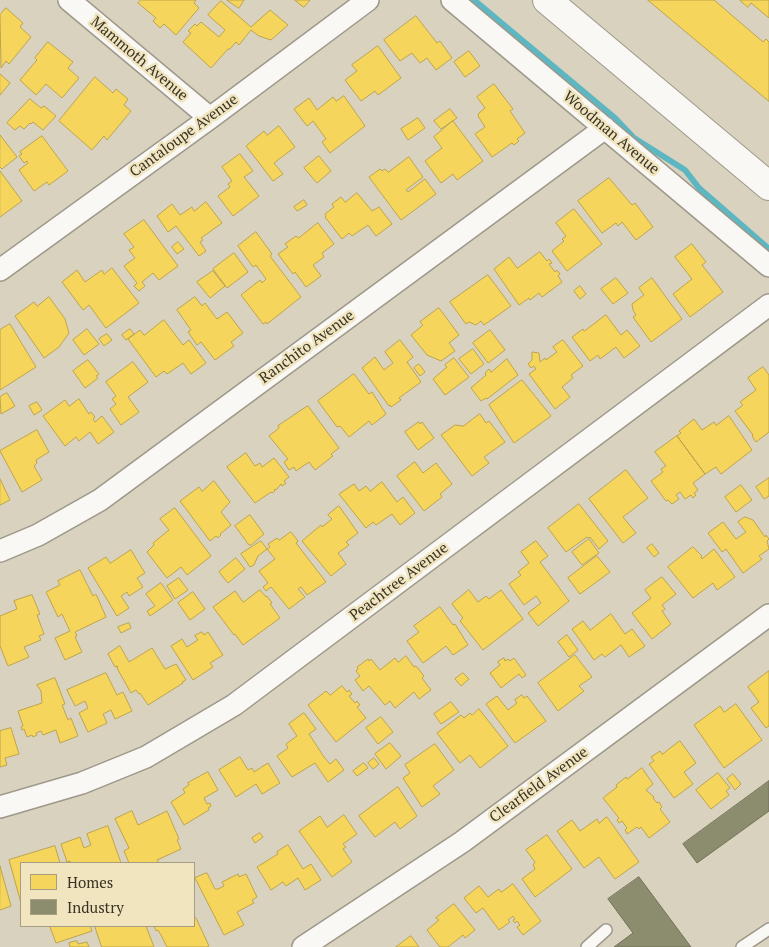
<!DOCTYPE html>
<style>
body{margin:0}
#map{position:relative;width:769px;height:947px;overflow:hidden;background:#d9d2bf;font-family:"PT Serif",serif}
canvas{display:block}
.legend{position:absolute;left:20px;top:862px;width:175px;height:65px;box-sizing:border-box;background:#f1e5c0;border:1px solid #a79e82;margin:0;padding:6px 9px;list-style:none;font-size:15px;color:#383325}
.legend li{display:flex;align-items:center;gap:10px;height:25px}
.legend b{width:25px;border:1px solid #a79e82}
</style>
<div id="map">
<canvas width="769" height="947"></canvas>
<ul class="legend">
<li><b style="height:14px;background:#f6d55c"></b>Homes</li>
<li><b style="height:14px;background:#8c8c6e"></b>Industry</li>
</ul>
</div>
<script>
const g = document.querySelector('canvas').getContext('2d');
g.lineJoin = 'round';
function paint(path, color) { g.fillStyle = color; g.fill(path, 'evenodd'); }
function trace(path, color, width, dash) { g.strokeStyle = color; g.lineWidth = width; g.lineCap = dash ? 'butt' : 'round'; g.setLineDash(dash || []); g.stroke(path); }
function write(font, color, halo, rows, align = 'center') {
  g.font = font + ' "PT Serif",serif'; g.lineWidth = 5; g.setLineDash([]); g.textBaseline = 'middle'; g.strokeStyle = halo; g.fillStyle = color; for (const [text, x, y, turn = 0] of rows) {
    g.save(); g.translate(x, y); g.rotate((+turn || 0) * Math.PI / 180); g.textAlign = isNaN(turn) ? turn : align; if (halo) g.strokeText(text, 0, 0); g.fillText(text, 0, 0); g.restore();
  }
}
const homes = new Path2D(`
 M141,0H196L194,3L199,8L176,35L164,24L160,28L153,21L156,18L138,3Z
 M227,0H244L239,8Z
 M295,0H310L304,7Z
 M648,0H714L763,42L766,39L769,42V101Z
 M740,0H769V18L751,3L748,7Z
 M221,1L251,27L270,10L288,25L271,40L259,36L251,30L239,45L236,42L230,49H228L211,68L183,42L191,33L188,31L195,24L197,26L201,22L219,37L225,30L208,15Z
 M6,8L23,23L20,27L31,37L9,64L6,61L1,68L0,15Z
 M416,16L437,43L440,41L452,58L436,70L427,58L420,63L412,53L400,61L384,40Z
 M48,42L73,62L68,68L79,78L62,98L46,84L36,95L20,80L37,60L35,58Z
 M378,46L401,78L378,95L375,91L361,101L345,80L357,71L352,65Z
 M469,51L480,66L465,77L454,62Z
 M0,74L10,83L0,95Z
 M95,77L113,93L116,89L128,99L124,105L131,111L107,140L104,136L92,150L59,121Z
 M494,84L513,109L510,111L525,133L517,139L519,141L514,145L512,143L492,157L475,134L485,127L478,116L479,113L485,108L477,97Z
 M344,96L365,126L330,153L322,142L326,139L313,121L307,126L294,109L309,98L317,110L333,97L336,101Z
 M30,99L41,108L44,106L56,116L43,130L33,122L31,124L30,123L24,129L20,126L15,130L7,123Z
 M450,109L457,118L441,129L434,121Z
 M418,118L425,128L408,140L401,129Z
 M453,121L483,161L457,180L453,174L441,183L425,161L442,148L434,137Z
 M279,126L295,147L274,163L283,174L273,181L246,146L264,131L267,135Z
 M0,135L17,157L2,169L0,167Z
 M42,136L68,171L49,185L47,182L34,191L19,170L28,163L27,161L24,163L19,156L22,154L20,152Z
 M240,154L253,171L244,177L259,196L233,216L218,196L230,187L228,184L232,181L222,167Z
 M319,156L331,171L317,183L304,168Z
 M409,157L423,177L406,190L408,192L425,179L436,194L401,220L369,177L380,169L382,171L385,169L388,172Z
 M0,171L22,201L0,217Z
 M609,178L632,205L635,203L653,227L636,240L622,222L618,226L616,223L602,233L578,201Z
 M357,193L372,211L379,207L392,224L376,236L368,225L352,236L349,233L342,239L325,217L326,216L325,214L334,207L332,204L341,197L345,202Z
 M304,200L307,205L297,211L294,207Z
 M206,202L222,223L201,238L203,240L200,242L206,251L199,256L176,226L168,232L157,216L172,204L180,215L192,207L194,211Z
 M574,209L602,244L567,271L552,251L564,241L562,239L566,236L556,223Z
 M144,220L178,266L159,280L153,273L142,282L145,286L139,291L134,286L137,283L124,266L135,258L129,250L134,247L124,234Z
 M318,223L334,244L322,253L324,257L313,265L321,276L306,287L295,272L293,274L278,254L288,247L285,244L296,236L298,238Z
 M256,232L272,254L270,256L301,297L267,324L266,322L263,324L241,295L260,280L262,283L266,279L256,265L253,267L238,246Z
 M178,242L184,249L177,254L172,247Z
 M692,244L706,262L702,265L723,292L690,317L673,294L692,279L675,257Z
 M540,252L547,261L549,259L552,263L549,264L555,272L557,270L560,274L558,276L562,282L542,297L539,293L530,300L529,298L519,305L494,269L509,257L517,268Z
 M234,253L248,272L227,288L213,269Z
 M112,268L139,303L106,328L89,305L83,310L62,282L77,270L85,282L102,270L104,274Z
 M213,271L225,286L210,298L197,282Z
 M488,275L511,306L484,325L481,321L476,325L469,322L466,324L450,302Z
 M616,278L628,293L613,304L601,289Z
 M652,278L682,319L651,342L633,317L636,315L633,310L632,304L644,295L639,288Z
 M580,286L586,294L580,299L574,291Z
 M49,297L65,319L69,333L59,347L44,358L15,316L34,302L37,306Z
 M195,297L202,306L205,303L217,319L227,312L243,333L231,342L234,346L215,360L201,342L197,345L188,332L191,330L177,310Z
 M439,308L459,335L449,343L455,351L441,361L427,355L411,335L423,325L420,322Z
 M606,315L621,335L627,330L640,346L624,358L616,347L600,359L598,355L590,361L572,337L583,329L584,331Z
 M164,320L183,345L189,340L206,363L191,374L183,363L167,374L164,371L156,377L128,339L140,330L144,335Z
 M10,324L36,367L0,390V330Z
 M87,329L99,344L84,355L73,340Z
 M130,329L134,334L126,340L122,335Z
 M490,330L505,350L488,363L473,343Z
 M107,334L112,340L104,346L99,339Z
 M400,340L413,357L407,362L421,382L399,398L401,400L391,407L390,405L389,406L362,368L375,357L384,370L393,363L385,352Z
 M563,340L583,366L571,375L573,378L562,387L570,397L555,409L529,374L536,369L534,366L531,368L528,364L532,360V352L539,353L540,362L545,358L546,360L557,352L553,347Z
 M473,349L484,364L471,374L459,359Z
 M454,358L469,377L445,395L433,379L447,367L445,365Z
 M507,359L518,375L487,399L486,398L481,401L471,388L486,375L485,373L489,369L491,372Z
 M88,360L99,374L96,376L98,378L85,388L73,371Z
 M133,362L148,382L128,397L139,412L121,425L110,409L116,404L112,399L116,396L106,382Z
 M419,364L425,372L420,376L414,368Z
 M763,367L769,375V432L756,442L752,436L753,435L735,411L743,405L740,402L756,390L748,378Z
 M354,374L369,394L372,392L386,414L372,425L369,421L349,437L340,426L337,427L318,401Z
 M522,380L551,416L514,443L489,405Z
 M7,393L15,406L1,414L0,397Z
 M79,399L89,414L91,412L95,417L93,419L95,422L102,416L114,432L98,444L90,432L79,441L76,437L65,446L43,416L65,400L69,406Z
 M37,402L42,410L34,415L29,406Z
 M308,406L339,448L331,454L333,456L315,470L309,462L296,471L294,467L289,470L284,462L288,459L269,436L279,428L278,426Z
 M480,414L486,423L489,421L505,442L484,457L489,463L472,476L441,435L455,425L463,426Z
 M729,416L752,450L721,474L716,467L705,474L677,436L681,433L679,431L694,419L702,430L714,422L716,425Z
 M419,422L420,424L422,422L434,438L418,450L405,432Z
 M37,430L49,452L36,460L37,463L34,466L42,480L22,492L0,451Z
 M677,436L705,474L693,483L698,490L694,493L696,495L693,498L691,495L685,499L680,492L676,495L679,499L672,504L668,500L666,501L651,481L663,472L661,469L666,466L655,452Z
 M246,453L255,466L260,463L262,467L274,458L289,477L284,481L286,483L282,486L281,484L277,489L274,490L275,491L272,493L271,492L255,503L227,467Z
 M415,462L423,473L436,463L452,484L440,494L442,497L424,511L397,476Z
 M626,470L648,498L623,517L636,533L623,543L589,499Z
 M769,478V496L764,499L756,487Z
 M0,479L10,500L0,505Z
 M214,481L230,502L221,512L231,525L220,534L221,535L218,538L216,536L210,541L180,501L199,487L202,491Z
 M382,482L397,502L403,497L415,513L400,525L392,514L376,525L373,522L366,528L339,494L354,484L359,491L366,486L370,491Z
 M741,485L752,500L736,512L725,497Z
 M579,504L608,541L599,549L590,537L589,538L587,537L566,552L548,528Z
 M339,506L358,533L346,542L349,545L338,553L346,564L331,576L302,541L321,525L322,527L332,519L328,515Z
 M175,508L211,556L187,575L181,567L167,578L147,552L154,545L153,543L169,530L160,519Z
 M250,515L264,534L251,545H249L235,526Z
 M745,517L753,520L765,537L766,535L769,539L767,541L769,549L759,556L762,559L743,573L726,549L722,552L708,533L723,522L736,539L746,532L738,522Z
 M291,532L298,541L296,543L326,582L307,595L301,587L298,589L305,597L289,609L271,587L266,591L263,587L268,583L259,571L275,559L267,549L270,547L268,544L277,538L279,540Z
 M589,539L599,553L582,565L572,552Z
 M261,541L267,549L258,556L254,565L250,567L241,554Z
 M536,541L548,556L540,562L569,601L538,626L528,613L541,603L536,596L524,605L509,584L521,575L518,572L529,563L521,552Z
 M652,544L659,553L654,557L647,548Z
 M693,547L702,556L701,557L702,559L714,549L735,577L717,590L713,583L693,598L668,567Z
 M131,550L145,573L137,578L143,587L129,596L127,592L121,596L129,608L117,616L88,568L106,557L110,563Z
 M597,556L610,572L580,594L568,578Z
 M236,558L245,569L228,583L219,572Z
 M80,570L93,596L96,594L106,617L75,632L77,636L75,637L82,652L65,660L55,638L70,631L62,614L58,617L46,592L60,585L58,581Z
 M662,577L676,594L662,605L665,609L662,611L671,624L652,639L632,613L651,598L645,590Z
 M179,578L188,590L175,599L167,586Z
 M161,583L173,600L150,616L147,611L155,606L146,594Z
 M260,590L266,597L267,596L272,603L270,604L280,618L243,645L235,634L234,635L213,607L235,591L243,602Z
 M469,590L478,602L486,596L489,599L501,590L523,619L483,650L460,621L463,618L452,604Z
 M193,592L205,609L190,620L178,603Z
 M32,595L40,614L37,615L44,634L39,636L41,640L24,647L29,657L8,666L0,646V616L17,609L14,601Z
 M440,607L453,625L455,624L468,645L453,655L446,646L423,663L407,641L419,632L414,626Z
 M611,614L625,634L632,629L645,646L629,657L621,645L605,657L602,654L594,660L572,629L583,621L590,630Z
 M129,623L131,628L121,633L118,627Z
 M202,632L204,635L208,632L223,655L210,663L213,667L193,680L171,646L182,639L187,647L198,640L195,636Z
 M567,635L578,650L569,657L558,642Z
 M120,646L129,662L152,648L165,669L176,664L186,680L182,682L183,683L148,705L140,693L139,694L136,690L131,693L117,668L118,666L115,667L108,654Z
 M575,655L592,677L579,686L584,691L558,711L538,683Z
 M406,656L414,667L416,666L424,676L422,678L431,690L419,699L414,692L395,708L390,701L385,705L369,686L363,691L355,680L360,676L356,671L358,669L357,667L368,659L369,661L371,659L380,670L395,658L398,662Z
 M504,658L505,661L508,659L510,661L514,658L526,675L522,678L519,674L501,688L490,673L500,665L498,662Z
 M769,671V726L766,728L751,708L759,702L748,687Z
 M106,673L117,695L123,692L132,711L115,719L111,710L103,714L107,723L88,732L79,713L88,708L85,701L75,706L67,690Z
 M463,673L469,679L461,686L455,679Z
 M55,678L65,704L62,705L68,720L71,718L78,736L60,743L56,730L43,735L41,731L36,733L37,735L33,737L32,735L27,737L24,729L22,730L21,727L23,726L18,711L42,703L41,691L37,685Z
 M342,686L347,692L349,690L352,694L349,696L355,703L357,701L360,705L357,707L366,718L336,742L308,705L326,691L330,695Z
 M522,695L524,698L527,696L546,721L515,743L486,704L497,696L508,710L517,703L515,700Z
 M451,702L459,712L441,724L434,714Z
 M736,704L762,740L724,768L694,725L720,706L724,712Z
 M479,709L508,746L480,768L470,755L460,763L437,733L461,715L464,718L470,713L472,715Z
 M304,713L316,729L309,734L324,757L330,764L336,759L344,770L328,782L315,763L292,777L277,756L288,748L286,744L297,736L289,724Z
 M381,717L393,732L378,744L366,728Z
 M11,728L19,754L5,758L7,765L0,767V731Z
 M680,741L696,763L684,772L693,784L674,798L649,764L654,761L651,757L660,751L662,754Z
 M390,743L401,756L386,769L375,754Z
 M435,744L454,770L433,786L440,794L422,807L403,778L410,773L405,765Z
 M240,757L248,770L252,768L254,772L268,763L280,783L262,794L256,784L236,797L219,770Z
 M374,758L379,764L373,769L368,763Z
 M364,763L368,768L357,776L353,771Z
 M642,768L653,784L646,790L654,797L653,798L657,803L659,802L662,807L660,809L670,822L649,838L641,827L639,829L637,827L627,834L625,830L627,828L622,821L619,823L617,820L619,818L603,798L617,787L616,785L626,777L627,779Z
 M208,772L218,790L204,798L207,804L210,803L211,806L208,808L209,810L184,825L171,802L185,793L183,789L189,785L188,783Z
 M718,773L730,788L726,791L729,795L711,809L696,790Z
 M733,774L741,784L735,790L727,779Z
 M398,787L417,816L400,829L395,822L375,837L359,816Z
 M132,811L138,825L167,811L179,839L177,840L181,849L157,860L159,863H129L124,851L129,848L115,819Z
 M344,815L357,834L343,844L346,847L343,849L352,862L332,877L299,831L320,816L327,827Z
 M607,817L639,862L615,879L599,857L584,868L557,831L572,820L580,831L597,819L599,823Z
 M108,826L121,863H71L70,861L67,862L61,844L80,837L84,848L91,845L87,834Z
 M260,833L263,837L255,843L252,838Z
 M547,835L572,869L535,897L522,879L535,869L533,865L535,862L526,850Z
 M288,845L303,869L311,864L321,880L305,890L298,878L286,886L283,882L271,890L257,867L278,854L277,852Z
 M55,846L60,863H21V903L9,860Z
 M0,866L11,906L0,910Z
 M207,873L215,889H218L224,886L222,882L238,874L239,877L246,874L257,897L252,900L254,903L237,912L244,925L224,935L195,878Z
 M513,884L541,921L523,935L517,927L520,925L517,921L515,923L513,920L515,919L513,916L508,920L510,922L499,930L483,908L476,913L464,898L479,886L488,897L499,889L501,892Z
 M454,904L475,930L465,938L463,935L448,947H440L427,930L439,920L436,918Z
 M196,918L209,946L207,947H167L161,935L158,930L156,931L154,926H194V919Z
 M52,926H90L92,931L56,943L50,927Z
 M95,926H146L154,947H102Z
 M411,936L419,947H396Z
 M77,941L78,944L87,942L89,947H70L69,943Z`);
paint(homes, '#f6d55c');
trace(homes, '#bda44c', 1);
const industry = new Path2D(`
 M769,781V811L697,863L683,844Z
 M639,877L691,947H614L633,933L608,899Z`);
paint(industry, '#8c8c6e');
trace(industry, '#737158', 1);
trace(new Path2D(`
 M474,0L615,118L634,138L685,170L699,188L769,249`), '#5cb7c2', 6);
const lane = new Path2D(`
 M587,947L606,930
 M742,947L769,929`);
const street = new Path2D(`
 M69,0L210,118
 M452,0L769,266
 M0,270L210,118L368,0
 M0,551L38,535L100,500L605,128
 M0,807L82,783L146,757L234,705L769,305
 M303,947L462,842L769,615`);
const primary = new Path2D(`
 M547,0L769,186`);
trace(lane, '#9d9889', 14);
trace(street, '#9d9889', 24);
trace(primary, '#9d9889', 30);
trace(lane, '#f9f8f5', 11);
trace(street, '#f9f8f5', 21);
trace(primary, '#f9f8f5', 28);
write('15px', '#383325', '#f1e5c0', [
 ["Mammoth Avenue",139,59,40],
 ["Woodman Avenue",611,133,40],
 ["Cantaloupe Avenue",184,136,-36],
 ["Ranchito Avenue",307,347,-36],
 ["Peachtree Avenue",399,582,-37],
 ["Clearfield Avenue",539,785,-36]
]);
</script>
